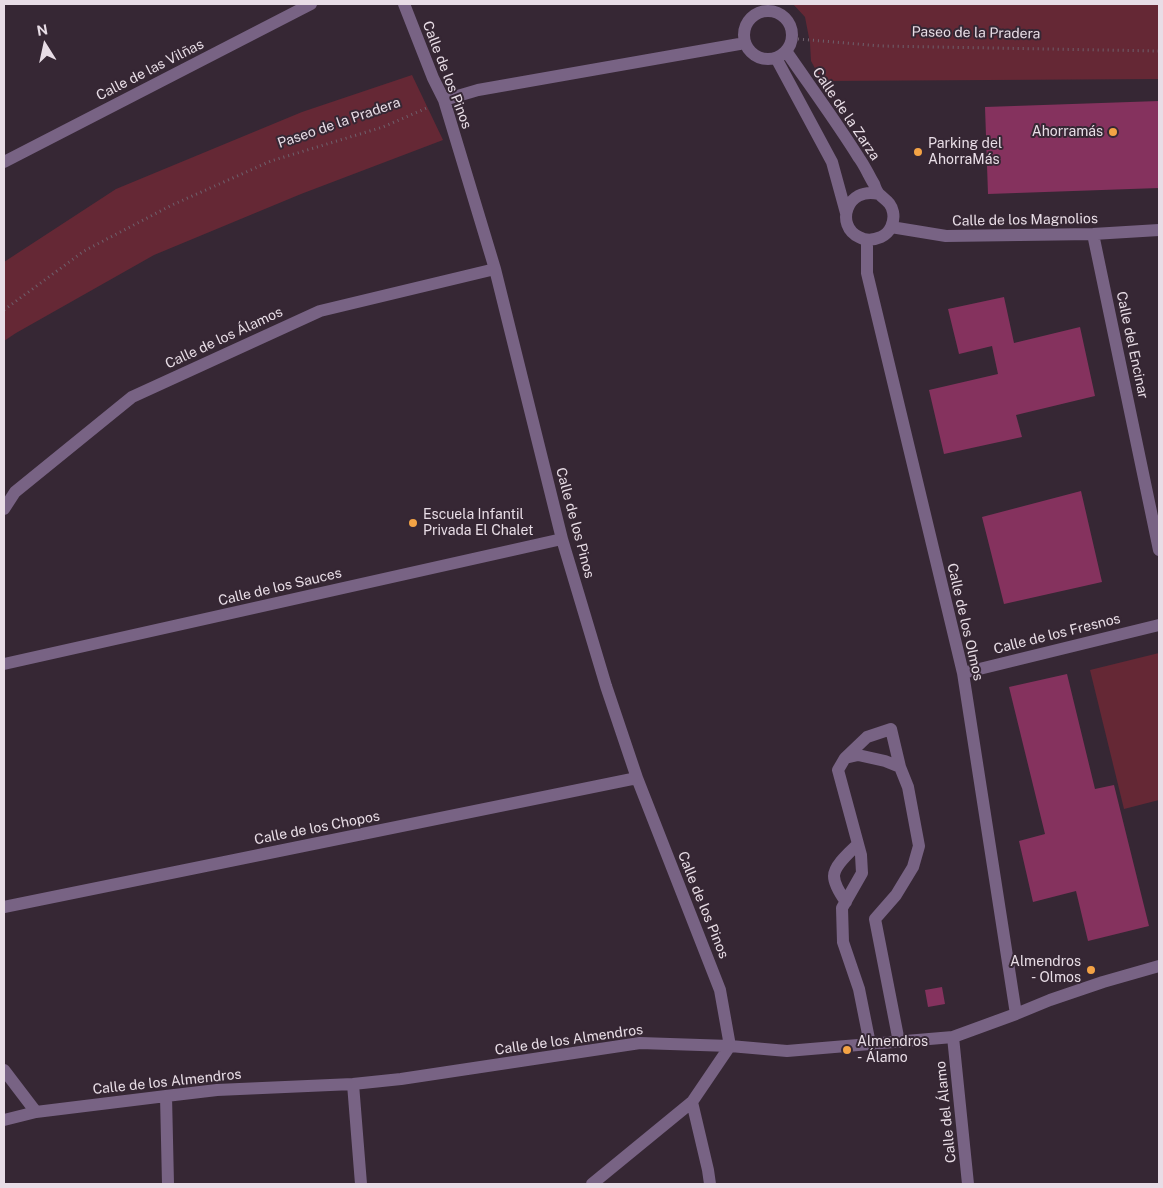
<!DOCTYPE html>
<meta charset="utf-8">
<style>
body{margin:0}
#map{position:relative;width:1163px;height:1188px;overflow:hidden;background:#362734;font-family:"Public Sans",sans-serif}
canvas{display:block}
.frame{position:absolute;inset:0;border:5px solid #e8dde6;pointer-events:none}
.north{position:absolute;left:20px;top:20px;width:50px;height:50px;-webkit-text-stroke:4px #362734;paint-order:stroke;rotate:350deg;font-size:14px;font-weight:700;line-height:20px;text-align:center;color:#e8dde6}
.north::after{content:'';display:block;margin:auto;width:18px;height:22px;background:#e8dde6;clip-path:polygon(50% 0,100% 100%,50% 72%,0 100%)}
</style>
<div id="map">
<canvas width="1163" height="1188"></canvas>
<div class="frame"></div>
<div class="north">N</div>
</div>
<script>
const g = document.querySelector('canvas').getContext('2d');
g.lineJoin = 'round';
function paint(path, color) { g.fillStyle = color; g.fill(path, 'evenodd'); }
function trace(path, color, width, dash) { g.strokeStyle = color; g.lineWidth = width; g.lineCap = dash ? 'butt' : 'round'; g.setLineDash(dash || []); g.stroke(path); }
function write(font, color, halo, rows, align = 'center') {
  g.font = font + ' "Public Sans",sans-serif'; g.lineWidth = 4; g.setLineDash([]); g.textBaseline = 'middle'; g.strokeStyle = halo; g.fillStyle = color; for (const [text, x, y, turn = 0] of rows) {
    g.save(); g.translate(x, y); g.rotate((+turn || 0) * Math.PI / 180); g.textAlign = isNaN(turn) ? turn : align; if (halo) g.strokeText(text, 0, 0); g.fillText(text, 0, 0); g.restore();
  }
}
paint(new Path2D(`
 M793,4H1159V79L822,81L811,61L810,43L805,17Z
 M412,75L443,140L301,194L154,255L16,333L4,341V262L116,189L302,112Z
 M1159,653V800L1124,809L1090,670Z`), '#652835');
paint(new Path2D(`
 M1159,101V188L988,194L985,107Z
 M1004,297L1014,343L1080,327L1095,396L1016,415L1022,437L944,454L929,390L998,374L992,346L959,354L948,309Z
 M1081,491L1102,582L1004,604L982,517Z
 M1067,674L1095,789L1114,785L1149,926L1088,941L1076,891L1033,902L1019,841L1045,834L1009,687Z
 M942,987L945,1004L928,1007L925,990Z`), '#85325e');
trace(new Path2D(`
 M798,39L881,46L1159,51
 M4,310L84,251L172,205L271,161L383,127L429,107`), '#6f616d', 3, [1, 4]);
trace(new Path2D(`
 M404,4L433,78L444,100L495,269L562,539L606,686L637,778L720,990L730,1046L692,1102L592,1184
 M744 35a24 24 0 1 1 48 0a24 24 0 1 1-48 0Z
 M786,51C810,86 836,121 859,158C865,166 869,176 874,184C875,187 877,192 879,194C885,200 891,202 893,212C895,222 890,233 881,237C874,240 866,241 859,237C835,226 846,186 879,194
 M776,58L832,162L846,213
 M444,100L478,90L745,43
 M4,162L311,4
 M891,227L946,236L1093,234L1159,230
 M1093,234L1159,550
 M867,240V273L963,673L1016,1014
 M4,509L15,492L132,397L320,311L495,269
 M4,664L562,539
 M963,673L1159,625
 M845,758L867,737L891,729L900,767
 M846,902C841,895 834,885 834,876C834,865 851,851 858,844
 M4,907L637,778
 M953,1037L968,1184
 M870,1044L859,989L843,942L842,908L862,873L861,855L838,770L845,758L858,755L885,761L900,767L908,787L919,846L913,867L896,895L875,919L899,1042
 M4,1070L36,1112
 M353,1084L361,1184
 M166,1096L168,1184
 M692,1102L708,1170L710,1184
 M4,1120L36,1112L166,1096L217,1090L353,1084L401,1079L640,1043L730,1046L787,1051L953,1037L1016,1014L1050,1000L1103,982L1159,966`), '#786384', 12);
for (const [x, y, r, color] of [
 [1113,132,5,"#f4a345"],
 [918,152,5,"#f4a345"],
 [413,523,5,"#f4a345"],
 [1091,970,5,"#f4a345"],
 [847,1050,5,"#f4a345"]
]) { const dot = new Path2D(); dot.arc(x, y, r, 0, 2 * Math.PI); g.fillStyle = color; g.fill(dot); trace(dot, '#362734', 2); }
write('14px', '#e8dde6', '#362734', [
 ["Paseo de la Pradera",976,33,1],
 ["Calle de las Vilñas",150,70,-27],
 ["Calle de los Pinos",447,75,69],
 ["Calle de la Zarza",846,114,56],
 ["Paseo de la Pradera",339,123,-19],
 ["Calle de los Magnolios",1025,220,-1],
 ["Calle de los Álamos",224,338,-25],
 ["Calle del Encinar",1132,345,78],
 ["Calle de los Pinos",575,523,75],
 ["Calle de los Sauces",280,587,-13],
 ["Calle de los Olmos",965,622,77],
 ["Calle de los Fresnos",1057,634,-14],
 ["Calle de los Chopos",317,828,-11],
 ["Calle de los Pinos",703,905,68],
 ["Calle de los Almendros",569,1040,-8],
 ["Calle de los Almendros",167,1082,-6],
 ["Calle del Álamo",946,1112,-96]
]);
write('14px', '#e8dde6', '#362734', [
 ["Ahorramás",1103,132,"right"],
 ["Parking del",928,144],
 ["AhorraMás",928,160],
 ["Escuela Infantil",423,515],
 ["Privada El Chalet",423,531],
 ["Almendros",1081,962,"right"],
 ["- Olmos",1081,978,"right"],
 ["Almendros",857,1042],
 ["- Álamo",857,1058]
], 'left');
</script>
